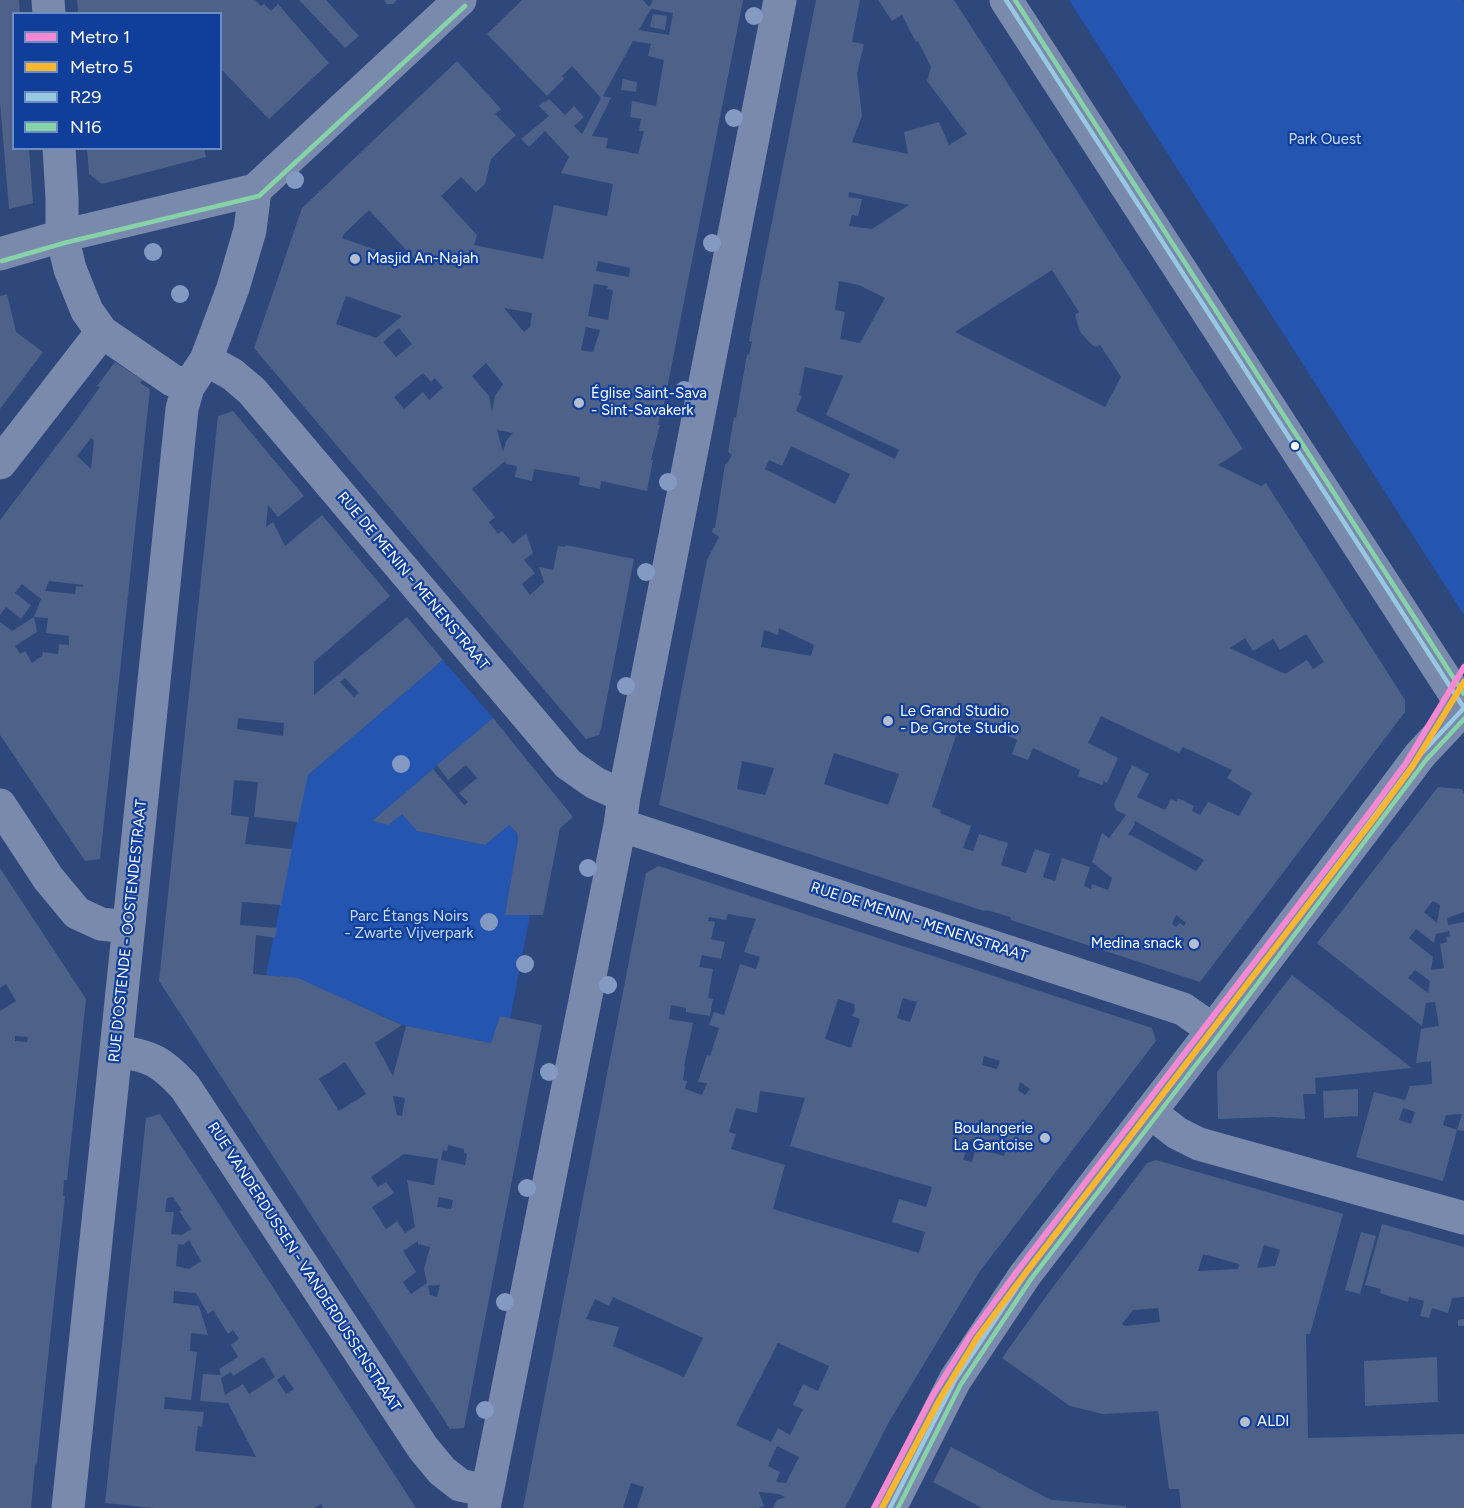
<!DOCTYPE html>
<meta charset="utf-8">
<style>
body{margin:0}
#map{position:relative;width:1464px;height:1508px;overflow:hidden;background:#2f487b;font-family:Figtree,sans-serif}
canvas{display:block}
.legend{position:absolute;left:12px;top:12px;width:210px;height:138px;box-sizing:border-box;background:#0f3e9b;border:2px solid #6f8bc3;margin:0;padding:8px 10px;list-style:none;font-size:18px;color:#fff}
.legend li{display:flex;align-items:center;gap:12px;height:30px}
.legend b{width:30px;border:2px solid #6f8bc3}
</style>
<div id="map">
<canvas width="1464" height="1508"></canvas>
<ul class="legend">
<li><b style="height:8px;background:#f689d2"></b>Metro 1</li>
<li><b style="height:8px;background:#f9b62e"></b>Metro 5</li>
<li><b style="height:8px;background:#98c9e3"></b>R29</li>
<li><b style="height:8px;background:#86d3a8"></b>N16</li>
</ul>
</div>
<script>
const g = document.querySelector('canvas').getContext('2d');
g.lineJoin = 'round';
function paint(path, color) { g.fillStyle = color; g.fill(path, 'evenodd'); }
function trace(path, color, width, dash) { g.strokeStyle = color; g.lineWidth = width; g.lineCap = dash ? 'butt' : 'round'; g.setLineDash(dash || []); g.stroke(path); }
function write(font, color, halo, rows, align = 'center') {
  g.font = font + ' Figtree,sans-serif'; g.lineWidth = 4.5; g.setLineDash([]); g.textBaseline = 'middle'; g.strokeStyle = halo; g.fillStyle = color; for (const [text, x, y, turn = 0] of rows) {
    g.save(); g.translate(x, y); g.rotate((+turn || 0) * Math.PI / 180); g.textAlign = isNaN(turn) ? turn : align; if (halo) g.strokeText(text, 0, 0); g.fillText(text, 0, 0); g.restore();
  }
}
paint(new Path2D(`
 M1069,0H1463L1464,2V615Z
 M443,660L493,718L372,821L389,825L402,814L417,831L485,845L509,825L517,833L518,839L505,915H530L510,1019L500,1017L491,1043L406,1026L298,979L266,975L304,787L308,775Z`), '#2455b1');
paint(new Path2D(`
 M0,0H19L20,14H14V148H29L33,203L9,209L0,102Z
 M77,0H255L261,6L264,4L271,11L278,4L329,63L269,119L220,68V14H78Z
 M299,0H326L359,36L345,48Z
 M384,0H397L393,4H387Z
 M522,0H643L649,7L653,0H743L663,409L661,410L658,425H660L651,460H653L647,491L601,481L600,489L579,485L580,477L534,469L532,481L515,477L517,466L506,464L505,461L472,489L495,517L489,522L498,534L502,531L513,544L526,533L533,553L524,560L535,573L522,584L530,595L544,582L539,567L553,570L558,546L565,547L566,545L634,559L601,729L599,735L586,739L254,348L302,208L457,61L501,109L495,114L516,135L491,159L485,184L476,192L461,177L441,196L477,235L474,245L543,259L554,205L607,216L613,184L561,173L569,157L545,131L529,147L521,139L549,116L539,106L544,101L545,102L549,99L565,115L574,106L584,117L574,126L582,134L601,98L572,66L562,76L564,79L547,96L487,34ZM651,9L673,13L669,35L639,30ZM633,41L651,44L648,56L664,60L656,106L632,101L630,117L641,119L639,131H644L638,154L606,148L608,138L592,136L611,98L603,96ZM369,210L421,266L342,238L344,234ZM598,261L630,268L629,277L596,271ZM594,284L608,286L607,289L613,290L608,320L588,316ZM346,296L402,316L376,338L336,324ZM504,308L532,313L530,327L524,332ZM586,327L600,330L593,352L581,350ZM399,328L412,344L396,357L383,342ZM486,363L503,384L495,396L492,412L489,396L472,376ZM423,373L431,382L435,378L443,388L429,400L423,392L404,409L394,397ZM497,430L513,433L506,441L503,452Z
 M816,0H860L852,42L864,44L857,73L862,116L852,142L908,154L904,132L939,122L949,145L967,134L927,81L931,67L918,41L916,42L902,15L892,21L878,0H954L1243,449L1218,465L1261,486L1266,483L1405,700V712L1200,982L1011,920L1010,917L987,910L984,911L659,805L707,560L719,537L712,532L713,528H715L725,464H727L732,455L728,452L734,417L736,418L747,354L749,355L752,342L749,341L758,292ZM849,192L909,205L872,229L849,226L852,215L858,216L862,199L848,197ZM1052,270L1079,312L1075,315L1080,332L1092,345L1096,347L1100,345L1121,377L1105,407L955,332ZM839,281L859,285L885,298L860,343L840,339L845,312L835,310ZM805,367L843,376L826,415L899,450L895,459L796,411L802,396L799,395ZM791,446L850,474L835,504L765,469L769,460L782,466ZM779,628L814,645L811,656L761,647L764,630L778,635ZM1306,634L1324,662L1313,669L1307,660L1285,674L1230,648L1245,638L1253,651L1273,639L1280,650ZM963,715L1017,740L1012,754L1028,760L1033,748L1080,770L1078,776L1102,785L1104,781L1107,783L1118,758L1088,743L1101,716L1179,753L1183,747L1232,770L1227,778L1252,793L1239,816L1208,802L1200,815L1192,811L1194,806L1178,798L1177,802L1171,799L1165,810L1137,797L1149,774L1132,765L1114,804L1116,810L1126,815L1109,838L1102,833L1092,862L1112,878L1108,890L1092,884L1091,889L1084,886L1090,867L1062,858L1055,881L1043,877L1050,854L1035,849L1026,873L1001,865L1008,843L979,834L973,851L963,848L971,826L940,813L941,810L932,807ZM834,753L899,774L888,805L824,784ZM742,761L774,768L765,795L737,789ZM1135,821L1204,860L1196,871L1131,835H1128L1135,824L1134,823ZM1176,915L1186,923L1184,926L1180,923L1176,927L1172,924Z
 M653,14L667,16L665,30L650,27Z
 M623,79L637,82L636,92L621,90Z
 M87,148H204L206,157L102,184L89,174Z
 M7,294L16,332L43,352L0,409V296Z
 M115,362L143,380L140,383L150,389L100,859L85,861L0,735V622L12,631L34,617L37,632L15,646L20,654L25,651L32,663L43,655L42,652L58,654L59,644L69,645V636L46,633L48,618L34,617L41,599L22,584L15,593L31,605L21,619L6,607L0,615V520L77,419L100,387L97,386ZM91,438L94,440L91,469L77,456ZM49,581L83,585V587L76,586L75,594L45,591Z
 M233,411L304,496L278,517L268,505L266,527L273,522L285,546L322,515L390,596L314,662V695L407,617L443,660L308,775L298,822L254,817L258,782L234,780L231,815L249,817L245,844L292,849L281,905L242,902L240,925L277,928L275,938L256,935L253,974L298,978L402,1025L375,1043L393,1076L406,1026L491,1043L500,1016L542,1025L464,1428L450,1429L159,981L218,416ZM345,678L359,693L354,697L340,682ZM238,718L284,723L283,736L237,729ZM345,1062L366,1094L339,1111L319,1079ZM393,1096L405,1098L402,1116L397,1115ZM448,1145L464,1149V1153L467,1154L465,1165L441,1160L443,1150L447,1151ZM404,1154L438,1159L434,1185L407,1180L415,1227L405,1233L397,1221L386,1229L372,1207L394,1193L386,1182L378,1187L371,1177ZM439,1197L453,1200L451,1209L437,1207ZM418,1241V1244L430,1247L424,1269L427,1283L411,1294L403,1282L416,1272L403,1251ZM440,1285L437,1297L430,1295L428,1286Z
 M493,718L573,817L560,828L543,915H505L518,839L517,833L509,825L485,845L417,831L402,814L389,825L372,821L433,769L464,805L468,802L459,793L477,778L466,765L448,780L437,765Z
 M1438,787L1462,789L1464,794V912L1447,918L1448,925L1464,922V1131L1457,1130L1462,1114L1446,1115L1443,1125L1457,1130L1443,1181L1356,1157L1374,1092L1405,1100L1410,1086L1432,1084L1431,1061L1416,1063L1421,1029L1439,1026L1435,1002L1426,1003L1422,1026L1317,943ZM1433,901L1440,905L1437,923L1424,912ZM1416,929L1434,943L1436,934L1449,931L1450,936L1446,937L1447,942L1440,944L1444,968L1431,970L1433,957L1409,938ZM1415,970L1430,981L1428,993L1408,978ZM1403,1108L1415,1112L1411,1124L1399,1120Z
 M659,866L1152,1028L1156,1041L980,1271L889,1422L845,1508H773L777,1500L785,1497L779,1494L759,1492L764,1506L758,1508H637L644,1487L631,1483L623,1508H523L646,873ZM728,914L756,919L744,952L760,957L756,969L740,964L724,1015L714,1012L709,1025L719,1028L710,1056L707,1055L698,1082L707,1083L702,1095L685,1089L687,1081L683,1080L685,1067L684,1066L693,1023L669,1019L671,1005L686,1008V1012L710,1016L713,999L708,998L713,969L699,967L702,955L721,959L725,942L711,939L715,922L708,921L709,917L726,920ZM903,998L917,1002L910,1022L897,1018ZM838,999L854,1004L855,1010L852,1016L860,1019L851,1048L825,1039ZM984,1056L1000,1061L997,1069L982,1065ZM1020,1082L1030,1089L1025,1095L1018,1090ZM760,1091L805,1098L790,1146L932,1187L926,1207L899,1199L892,1222L925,1232L919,1253L773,1209L785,1165L731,1149L736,1134L729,1132L736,1108L757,1113ZM970,1139L1006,1147L1004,1156L976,1148L972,1162L963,1160ZM613,1297L703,1338L684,1377L613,1346L619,1327L586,1319L595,1299L609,1306ZM778,1343L829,1366L818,1391L803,1384L793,1405L803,1409L790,1435L778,1428L771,1442L736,1425ZM777,1446L799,1457L786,1483L776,1482L780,1472L768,1466Z
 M0,868L86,999L67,1180H64L63,1196H65L58,1263L37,1463L35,1465L31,1508H0V1011L16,1001L6,984L0,988ZM15,1036L28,1037L27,1042L15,1041Z
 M1292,975L1412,1068L1315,1078L1316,1094H1303L1305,1119L1273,1117L1218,1119L1217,1072Z
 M1358,1089V1116L1324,1118L1323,1091Z
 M160,1114L195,1167L416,1508H323L321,1504L314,1508H153L105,1503L146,1118ZM173,1197L182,1210L179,1211L191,1229L182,1235L171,1234L174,1212H165L167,1198ZM189,1240L201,1261L189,1269L176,1266L178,1244L183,1245ZM174,1291L196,1293L208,1314L213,1310L228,1334L233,1330L239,1339L231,1345L238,1357L219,1369L221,1375L203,1374L200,1401L228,1403L256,1457L195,1451L198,1426L202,1427L204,1412L164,1409L165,1397L191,1400L197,1352L190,1351L191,1333L208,1335L199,1306L173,1303ZM263,1357L275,1377L249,1394L243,1384L225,1395L221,1378L231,1372L233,1376ZM284,1375L294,1389L286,1394L277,1380Z
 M1156,1160L1343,1214L1310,1334H1306L1308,1438L1464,1434V1508H1181L1179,1489H1169L1158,1411L1103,1414L1070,1406L1002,1358L1047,1295L1147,1163ZM1264,1245L1280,1250L1275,1266L1257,1268ZM1203,1254L1239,1264L1238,1269L1198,1271ZM1158,1308L1160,1322L1125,1326L1122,1324L1133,1310Z
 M1382,1224L1464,1247V1297L1452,1298L1448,1313L1432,1308L1429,1318L1420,1316L1424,1301L1409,1297L1408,1302L1380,1293L1381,1289L1365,1285Z
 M1361,1232L1376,1236L1360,1294L1345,1290Z
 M1464,1319V1326H1458V1320Z
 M1437,1357L1438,1402L1365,1406L1364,1361Z
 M951,1447L1051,1500L1126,1506V1508H982L933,1482Z`), '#4d6189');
trace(new Path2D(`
 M48,0L49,14
 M59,148L62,198V236L70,269L87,311L102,332L172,380L188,387
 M206,360L232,374L252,391L568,764L595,783L624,796
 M0,463L102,332
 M0,805L48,878L77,913L101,924L128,927
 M620,825L1183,1009L1213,1030
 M116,1051C151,1056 161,1061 185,1087L423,1448L442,1471L460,1485L487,1491
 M1150,1112L1177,1133L1199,1144L1464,1218
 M68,1508C108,1142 143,775 182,409L188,387L206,360L233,288L250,230L255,190
 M484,1508L620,825L624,796L780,0`), '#7a8aad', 33);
trace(new Path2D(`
 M1006,0L1464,708
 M0,254L62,236L255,190L460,0
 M890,1508L955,1380L1025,1275L1213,1030L1399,783L1420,755L1464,708`), '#7a8aad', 33);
trace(new Path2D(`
 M1006,0L1464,708
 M890,1508L955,1380L1025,1275L1213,1030L1420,755L1464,708`), '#98c9e3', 4.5);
trace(new Path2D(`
 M1015,0L1464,694
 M2,261L64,243L259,196L465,6
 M898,1508L961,1384L1031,1279L1219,1035L1426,760L1464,719`), '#86d3a8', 4.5);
trace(new Path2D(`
 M874,1508L933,1395L971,1334L1018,1270L1370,812L1406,763L1464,667`), '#f689d2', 6);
trace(new Path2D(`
 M882,1508L940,1399L977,1338L1024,1275L1376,816L1412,767L1464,682`), '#f9b62e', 6);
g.fillStyle = '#859ac3';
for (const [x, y] of [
 [754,16],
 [734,118],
 [295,180],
 [712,243],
 [153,252],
 [180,294],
 [684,390],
 [668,482],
 [646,572],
 [626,686],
 [401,764],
 [588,868],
 [489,922],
 [525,964],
 [608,985],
 [549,1072],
 [527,1188],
 [505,1302],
 [485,1410]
]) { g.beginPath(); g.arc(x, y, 9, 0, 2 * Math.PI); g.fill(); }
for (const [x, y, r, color] of [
 [355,259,6,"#b6bfd1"],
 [579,403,6,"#b6bfd1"],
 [1295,446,5,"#fff"],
 [888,721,6,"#b6bfd1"],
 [1194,944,6,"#b6bfd1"],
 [1045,1138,6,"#b6bfd1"],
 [1245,1422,6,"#b6bfd1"]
]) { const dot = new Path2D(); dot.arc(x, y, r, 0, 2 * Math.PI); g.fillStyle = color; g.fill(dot); trace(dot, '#0f3e9b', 2); }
write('15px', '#cbddfe', '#0f3e9b', [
 ["Park Ouest",1325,140],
 ["Parc Étangs Noirs",409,917],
 ["- Zwarte Vijverpark",409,934]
]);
write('15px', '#fff', '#0f3e9b', [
 ["Masjid An-Najah",367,259],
 ["Église Saint-Sava",591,394],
 ["- Sint-Savakerk",591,411],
 ["Le Grand Studio",900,712],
 ["- De Grote Studio",900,729],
 ["Medina snack",1182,944,"right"],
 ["Boulangerie",1033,1129,"right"],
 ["La Gantoise",1033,1146,"right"],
 ["ALDI",1257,1422]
], 'left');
write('15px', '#fff', '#0f3e9b', [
 ["RUE DE MENIN - MENENSTRAAT",413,581,50],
 ["RUE DE MENIN - MENENSTRAAT",919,922,18],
 ["RUE D'OSTENDE - OOSTENDESTRAAT",128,931,-84],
 ["RUE VANDERDUSSEN - VANDERDUSSENSTRAAT",304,1267,57]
]);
</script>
